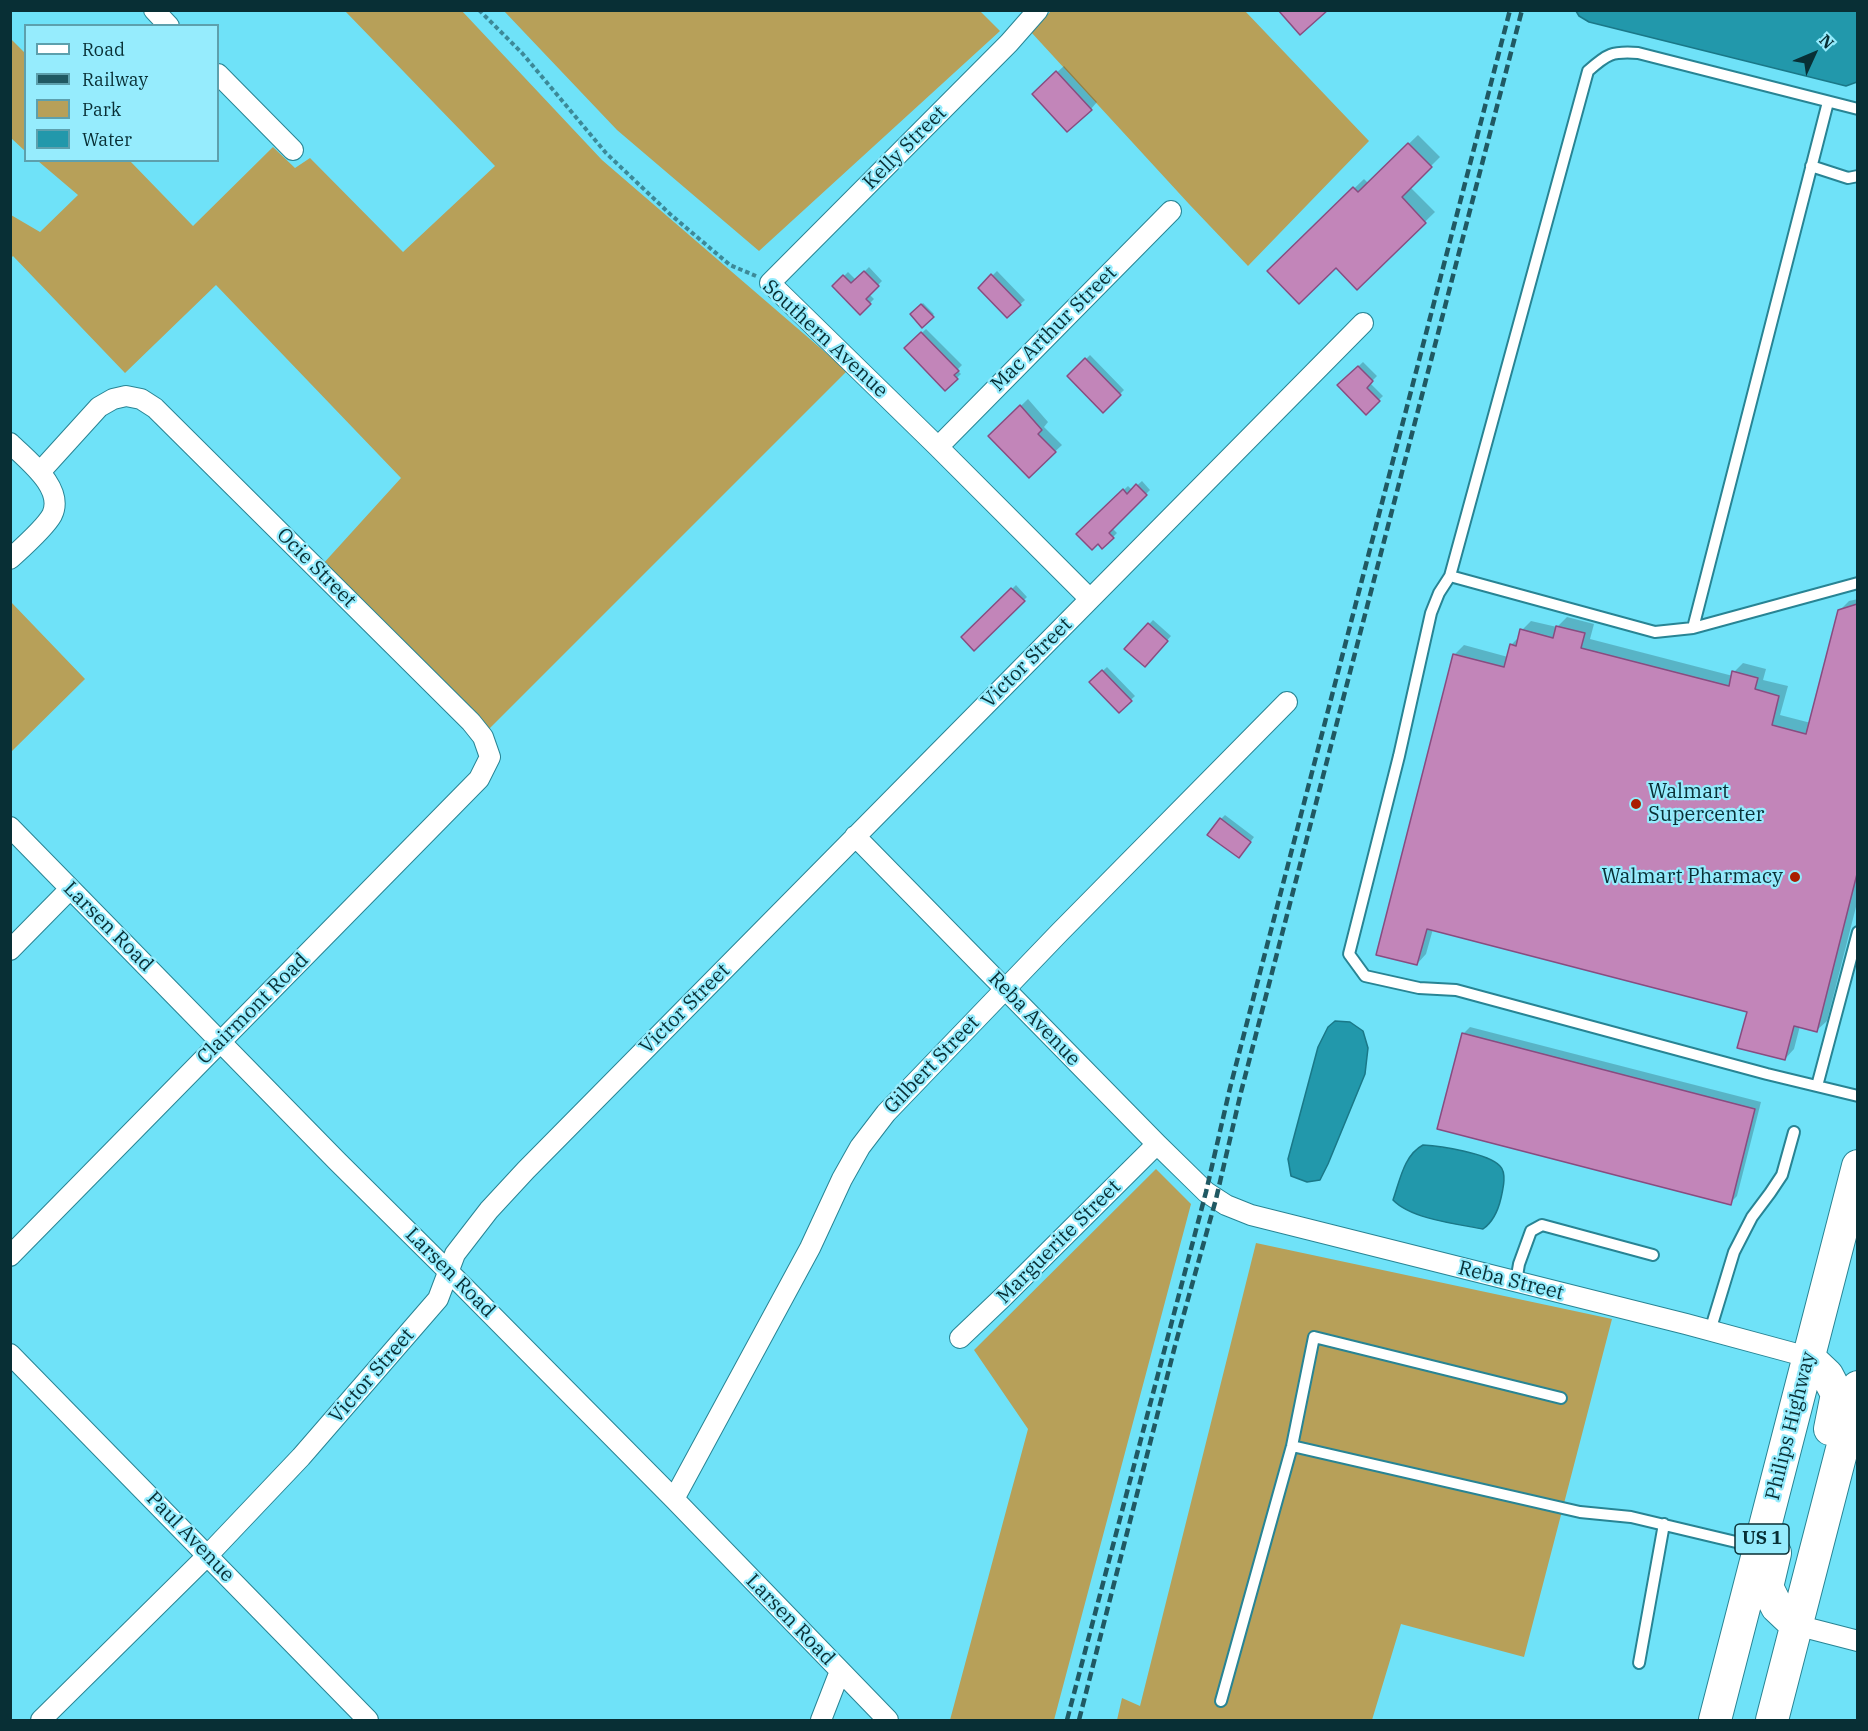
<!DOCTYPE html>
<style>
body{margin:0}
#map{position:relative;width:1868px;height:1731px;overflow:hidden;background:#6fe2f8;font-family:"IBM Plex Serif",serif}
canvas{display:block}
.frame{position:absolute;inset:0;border:12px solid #082f35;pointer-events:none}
.legend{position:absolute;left:24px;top:24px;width:195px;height:138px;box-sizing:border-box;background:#96ecfd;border:2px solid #5da0ad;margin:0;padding:8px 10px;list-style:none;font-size:18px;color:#082f35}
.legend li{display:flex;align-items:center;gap:12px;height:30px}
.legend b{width:30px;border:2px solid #5da0ad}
.north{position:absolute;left:1784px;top:24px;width:60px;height:60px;-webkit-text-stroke:4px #96ecfd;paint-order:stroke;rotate:46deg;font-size:16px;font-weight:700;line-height:24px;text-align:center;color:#082f35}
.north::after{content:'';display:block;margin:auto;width:21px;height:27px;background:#082f35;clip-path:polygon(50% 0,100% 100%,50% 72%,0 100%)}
</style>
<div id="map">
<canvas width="1868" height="1731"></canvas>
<div class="frame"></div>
<ul class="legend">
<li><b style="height:8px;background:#fff"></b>Road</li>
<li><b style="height:8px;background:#205963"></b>Railway</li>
<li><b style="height:16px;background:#b7a059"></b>Park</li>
<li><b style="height:16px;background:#2298ab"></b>Water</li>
</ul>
<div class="north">N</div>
</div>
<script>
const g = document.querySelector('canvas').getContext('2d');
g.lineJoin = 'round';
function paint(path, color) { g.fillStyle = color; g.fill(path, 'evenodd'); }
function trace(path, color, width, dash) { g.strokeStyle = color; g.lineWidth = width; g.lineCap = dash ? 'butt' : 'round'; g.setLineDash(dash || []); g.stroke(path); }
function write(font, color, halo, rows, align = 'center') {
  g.font = font + ' "IBM Plex Serif",serif'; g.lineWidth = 4.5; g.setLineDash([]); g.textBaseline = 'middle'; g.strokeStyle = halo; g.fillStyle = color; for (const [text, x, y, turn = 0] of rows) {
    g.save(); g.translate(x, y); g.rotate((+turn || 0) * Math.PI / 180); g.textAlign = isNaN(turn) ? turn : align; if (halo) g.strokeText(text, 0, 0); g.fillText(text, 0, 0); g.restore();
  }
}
paint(new Path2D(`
 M345,11H462L602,160L847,371L488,730L322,565L401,478L216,285L125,373L13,256L11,258V215L40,232L78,195L38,161H130L193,226L273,147L295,168L310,158L403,252L495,166Z
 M980,11L1000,31L759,251L617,130L504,11Z
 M1051,11H1245L1369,141L1248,266L1189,204L1031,32Z
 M10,38L25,53V151L11,138Z
 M11,602L85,679L11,752Z
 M1156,1169L1191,1204L1054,1720H950L1028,1429L974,1350Z
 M1256,1243L1612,1319L1524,1657L1401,1624L1372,1720H1117L1122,1698L1140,1706Z`), '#b7a059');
const water = new Path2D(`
 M1576,11H1857V82L1846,86L1589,22L1579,16Z
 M1335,1021L1350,1022L1363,1031L1368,1048L1365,1074L1328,1164L1320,1180L1307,1182L1291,1176L1288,1159L1318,1047L1328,1027Z
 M1423,1145C1440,1146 1488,1153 1500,1166C1507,1173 1503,1189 1501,1198C1498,1211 1493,1222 1483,1229C1457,1224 1411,1219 1393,1200C1400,1180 1404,1155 1423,1145Z`);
paint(water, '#2298ab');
trace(water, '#1a7888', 1.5);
paint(new Path2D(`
 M1064,66L1097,102L1091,109L1041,87Z
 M1418,135L1440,157L1410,187L1435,212L1357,288L1336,266L1269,271L1364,179L1368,183Z
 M869,267L882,281L869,294L874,299L860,313L834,286L848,272L856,280Z
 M997,271L1025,300L1007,316L980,288Z
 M923,303L934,314L922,325L912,314Z
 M926,329L962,365L957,370L961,374L945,389L906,348Z
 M1090,355L1124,390L1103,411L1069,376Z
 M1363,362L1377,376L1370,383L1383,396L1366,412L1339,385Z
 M1028,399L1048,422L1044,427L1062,445L1029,476L990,436Z
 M1142,481L1150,490L1112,528L1117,533L1113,537L1098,542L1078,534L1128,486L1132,490Z
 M1016,585L1027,597L974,649L964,637Z
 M1858,599V899L1827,1021L1817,1030L1800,1026L1794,1049L1785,1059L1748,1011L1433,929L1426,954L1417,964L1454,655L1464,645L1508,657L1511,645L1520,636L1522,630L1531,621L1557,627L1567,617L1594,624L1590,639L1733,676L1734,672L1743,663L1766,669L1763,680L1788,686L1780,715L1811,723L1839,611L1849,601Z
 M1153,620L1171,636L1145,665L1126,649Z
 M1107,667L1135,696L1119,711L1091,682Z
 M1225,815L1254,837L1243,852L1221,819Z
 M1470,1027L1761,1102L1737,1196L1730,1203L1463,1034Z`), '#0003');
const building = new Path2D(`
 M1278,10H1328L1300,35Z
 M1056,71L1092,110L1067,132L1032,94Z
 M1408,143L1432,167L1402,197L1426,223L1357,290L1336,268L1299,304L1267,271L1353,187L1358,192Z
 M864,271L879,286L866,299L871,304L860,315L832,286L843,275L851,283Z
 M991,274L1021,305L1007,318L978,288Z
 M921,304L934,317L922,328L910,314Z
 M921,332L959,371L954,375L958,379L945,391L904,348Z
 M1085,358L1121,395L1103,413L1067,376Z
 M1358,366L1373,381L1367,388L1380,401L1366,415L1337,385Z
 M1020,405L1042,430L1038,434L1056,452L1029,478L988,436Z
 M1136,484L1147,495L1109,533L1114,538L1102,549L1098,544L1092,550L1076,534L1123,489L1127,494Z
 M1011,588L1025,601L974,651L961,637Z
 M1857,604V874L1817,1032L1794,1026L1785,1060L1737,1048L1747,1012L1427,929L1417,965L1376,955L1453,654L1504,667L1510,644L1516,646L1520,629L1553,638L1556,626L1585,633L1581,648L1729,686L1732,671L1758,678L1755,689L1779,696L1772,725L1806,734L1838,610Z
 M1148,623L1168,641L1145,667L1124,649Z
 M1102,670L1132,701L1119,713L1089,682Z
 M1220,818L1251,842L1239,858L1207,835Z
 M1462,1033L1755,1109L1731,1205L1437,1129Z`);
paint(building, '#c285b9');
trace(building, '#884c80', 1.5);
const service = new Path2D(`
 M1858,109L1638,53C1612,51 1607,54 1588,71L1450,576L1655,632L1693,628L1858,583
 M1811,166L1848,178L1858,176
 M1450,576L1439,593L1431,613L1399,756L1349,954L1365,976L1419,988L1456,990L1767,1074L1858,1096
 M1693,628L1828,102
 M1817,1086L1858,932
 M1516,1282L1519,1264L1531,1231L1542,1225L1653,1255
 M1710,1331L1734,1252L1752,1217L1770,1193L1782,1175L1794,1132
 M1292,1446L1580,1512L1631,1517L1757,1547
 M1639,1663L1664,1524
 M1221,1701L1292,1446L1314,1337L1561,1398`);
const minor = new Path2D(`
 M154,10L169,26
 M1038,10L1009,43L770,283L938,447L1090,599
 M218,74L293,150
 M10,443C27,460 65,488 52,515C45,528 22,548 10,559
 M938,447L1171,211
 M10,827L337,1161L461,1284L674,1499L888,1720
 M855,836L1157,1144L1206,1192L1226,1205L1251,1215L1686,1324L1808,1357
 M10,950L70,889
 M10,1256L479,779L490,757L483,737L471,722L155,408L141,399L126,396L113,399L99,407L40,472
 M960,1338L1002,1298L1157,1144
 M10,1354L368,1720
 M674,1499L810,1248L842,1179L860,1147L886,1113L1060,932L1287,702
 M1796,1625L1858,1641
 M41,1720L208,1555L301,1457L438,1299L455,1254L489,1210L526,1170L1363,323
 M821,1720L840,1671`);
const primary = new Path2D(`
 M1808,1357L1827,1375L1837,1394L1830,1429
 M1775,1553L1767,1587L1777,1607L1796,1625
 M1715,1720L1858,1166
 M1772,1720L1858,1387`);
trace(service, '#288494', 14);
trace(minor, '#288494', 22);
trace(primary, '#288494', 34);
trace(new Path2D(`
 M479,10L522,53L606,153L670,214L730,265L756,276`), '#3c8998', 4, [4.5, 3]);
trace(service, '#fff', 10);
trace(minor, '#fff', 20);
trace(primary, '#fff', 32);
trace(new Path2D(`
 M1067,1720L1206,1192L1230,1088L1510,10
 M1079,1720L1176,1342L1216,1199L1241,1092L1522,10`), '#205963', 4.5, [9, 4.5]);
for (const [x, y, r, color] of [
 [1636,804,6,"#aa1b01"],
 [1795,877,6,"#aa1b01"]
]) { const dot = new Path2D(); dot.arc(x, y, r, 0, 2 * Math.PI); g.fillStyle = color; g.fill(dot); trace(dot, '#96ecfd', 2); }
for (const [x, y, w] of [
 [1762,1539,54]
]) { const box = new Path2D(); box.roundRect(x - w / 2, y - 15, w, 30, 4.5); g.fillStyle = '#96ecfd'; g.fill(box); trace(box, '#082f35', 1.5); }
write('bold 18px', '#082f35', null, [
 ["US 1",1762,1539]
]);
write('20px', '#082f35', '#96ecfd', [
 ["Kelly Street",905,148,-45],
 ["Mac Arthur Street",1054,329,-45],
 ["Southern Avenue",825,339,43],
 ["Ocie Street",316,568,45],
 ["Victor Street",1027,663,-45],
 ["Larsen Road",108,927,45],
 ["Clairmont Road",253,1009,-45],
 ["Victor Street",685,1009,-45],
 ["Reba Avenue",1034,1019,46],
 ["Gilbert Street",932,1065,-46],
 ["Marguerite Street",1059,1242,-45],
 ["Larsen Road",450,1273,45],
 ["Reba Street",1511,1281,14],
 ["Victor Street",372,1376,-49],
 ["Philips Highway",1791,1426,-76],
 ["Paul Avenue",190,1537,46],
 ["Larsen Road",790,1620,46]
]);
write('20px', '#082f35', '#96ecfd', [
 ["Walmart",1648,792],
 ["Supercenter",1648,815],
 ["Walmart Pharmacy",1783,877,"right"]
], 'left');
</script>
